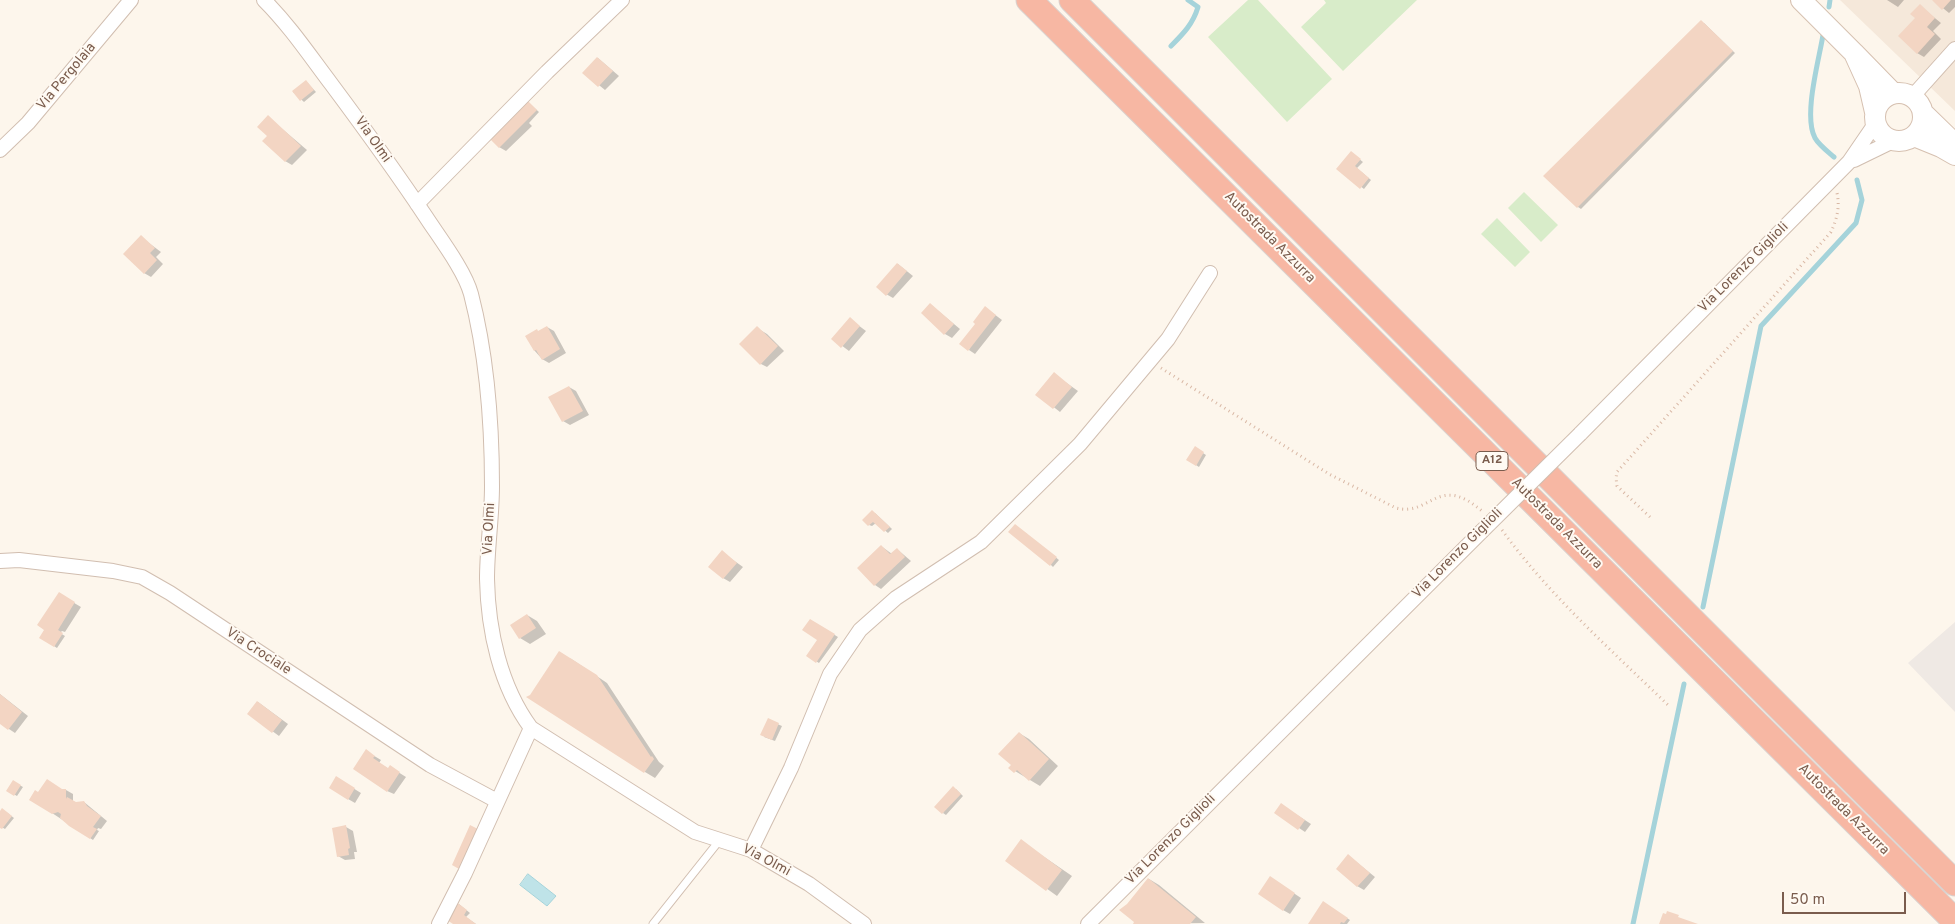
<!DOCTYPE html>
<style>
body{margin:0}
#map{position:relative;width:1955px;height:924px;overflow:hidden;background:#fdf6ec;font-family:Overpass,sans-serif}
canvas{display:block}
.scale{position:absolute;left:1782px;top:892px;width:124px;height:22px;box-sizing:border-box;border:2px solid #7a5c4d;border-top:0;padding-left:6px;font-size:15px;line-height:18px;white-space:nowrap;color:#7a5c4d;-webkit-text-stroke:4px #fffaf3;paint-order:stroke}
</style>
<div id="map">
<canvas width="1955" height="924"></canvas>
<div class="scale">50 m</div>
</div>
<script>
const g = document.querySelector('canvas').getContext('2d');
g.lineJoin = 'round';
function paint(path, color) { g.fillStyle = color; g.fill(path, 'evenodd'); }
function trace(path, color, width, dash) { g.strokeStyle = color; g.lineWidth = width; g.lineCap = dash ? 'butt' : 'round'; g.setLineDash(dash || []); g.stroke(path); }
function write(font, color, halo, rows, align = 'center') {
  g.font = font + ' Overpass,sans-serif'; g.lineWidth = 4; g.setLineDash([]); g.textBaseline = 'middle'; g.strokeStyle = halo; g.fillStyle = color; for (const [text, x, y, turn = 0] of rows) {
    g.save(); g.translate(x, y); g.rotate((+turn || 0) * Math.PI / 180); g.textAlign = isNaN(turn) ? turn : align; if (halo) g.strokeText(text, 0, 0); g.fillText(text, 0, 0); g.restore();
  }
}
paint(new Path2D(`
 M1840,0H1955V111Z`), '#f5e8da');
paint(new Path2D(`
 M1955,622V712L1908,663Z`), '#efe9e4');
paint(new Path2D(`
 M1248,0H1258L1332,79L1287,122L1208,37Z
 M1324,0H1417L1343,71L1301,27L1326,3Z
 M1524,192L1558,225L1541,242L1508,208Z
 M1497,218L1530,252L1515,267L1481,234Z`), '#d8ecc9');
const water = new Path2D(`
 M528,874L556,896L547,906L520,885Z`);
paint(water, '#bfe3e8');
trace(water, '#a5d3da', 1);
paint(new Path2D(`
 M1887,0H1904L1898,7Z
 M1933,0H1955V7L1949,13Z
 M1920,6L1941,23L1933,31L1941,39L1924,57L1917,53V18Z
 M1704,23L1735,53L1581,209L1578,207L1545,176Z
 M598,58L619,76L605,90L584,73Z
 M306,81L316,92L304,102L293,92Z
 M528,102L539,112L529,123L532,126L506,151L499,147Z
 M280,127L307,150L292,165L285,161Z
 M1354,155L1363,162L1357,168L1371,180L1364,189L1338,169Z
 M141,237L161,252L156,257L163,264L151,277L144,273Z
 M898,264L913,276L893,298L886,294Z
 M930,304L960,329L952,338L945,334L922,313Z
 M986,308L1002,320L975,354L969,350L977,324Z
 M850,319L866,331L849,351L833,339Z
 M547,327L554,331L566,353L549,363L542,359L534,350Z
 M757,328L767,334L784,351L767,367L761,364Z
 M1054,374L1078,391L1060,412L1037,394Z
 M569,387L576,391L589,415L570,425L563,421Z
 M1195,448L1206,455L1199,467L1188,460Z
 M875,513L892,529L888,533L876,523L872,526L869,525Z
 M1018,527L1059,560L1053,567L1051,565Z
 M881,546L892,554L897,549L911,561L881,589L875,585Z
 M722,552L743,567L730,582L723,578Z
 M59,594L81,607L65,632L62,631L60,633L65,636L57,648L41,638Z
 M527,615L537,621L546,634L530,644L520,638Z
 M810,620L838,637L819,663L808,656L818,640Z
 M570,658L607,683L659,762L664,766L655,778L645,772Z
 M0,694L28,716L15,733L0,723Z
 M258,702L288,724L279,736L249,714Z
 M768,720L782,726L775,741L764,737Z
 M1019,733L1029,739L1058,766L1040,786L1010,768L1013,765Z
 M366,751L381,760L379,763L389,769L390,767L406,777L394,794L387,791Z
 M14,782L23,787L17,796L8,791Z
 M343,782L361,793L355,803L348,799Z
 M956,789L963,796L946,815L943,813Z
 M66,790L73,794V801L76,803L84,802L107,821L101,829L98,828L97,830L99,831L93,840L52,813L39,793Z
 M1288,809L1311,824L1305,832L1299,828Z
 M5,811L14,818L5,829L0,826V813Z
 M346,827L353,831L357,852H354L355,859L345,860L338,856Z
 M1021,841L1072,876L1057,896L1007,860Z
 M1349,856L1375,877L1364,890L1357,886Z
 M1149,879L1159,885L1205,923L1134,924L1136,922L1128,905Z
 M1277,882L1301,898L1290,914L1283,910Z
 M1324,903L1350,920L1347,924H1309Z
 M459,904L470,913L466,917L476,924H455Z`), '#0003');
trace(new Path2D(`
 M1829,7L1830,0
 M1823,35C1819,60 1803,116 1815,138C1819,145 1827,151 1834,157
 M1171,46C1183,34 1193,24 1198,7L1188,0
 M1703,607L1761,326L1856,223L1862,200L1857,180
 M1633,924L1684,684`), '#a5d3da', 5);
paint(new Path2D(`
 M1932,0H1951L1942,10Z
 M1920,4L1935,18L1927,27L1935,34L1917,54L1898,36L1915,18L1910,14Z
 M1701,20L1733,51L1577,208L1543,176Z
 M597,57L613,71L598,87L582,73Z
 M306,80L314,90L300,101L292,91Z
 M528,101L537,110L499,148L490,139Z
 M268,115L301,146L285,162L262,141L267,136L257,127Z
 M1351,151L1361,159L1355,166L1369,178L1360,189L1336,169Z
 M141,235L155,248L150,253L157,260L144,274L123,254Z
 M897,263L907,271L886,296L876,287Z
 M930,303L954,324L944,335L921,313Z
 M985,306L996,315L968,351L959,344L975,324L973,322Z
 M850,317L860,326L841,348L831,339Z
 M547,326L560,349L542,360L536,350L534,351L525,336L537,329L538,331Z
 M757,326L778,346L760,365L739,344Z
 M1054,372L1072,387L1053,409L1035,395Z
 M569,386L583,411L562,422L548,397Z
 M1195,446L1204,452L1196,466L1186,460Z
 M872,510L890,527L884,532L873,522L868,526L862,520Z
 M1015,524L1057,557L1050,566L1008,532Z
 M881,545L890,554L897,548L905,557L874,586L857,568Z
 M722,550L737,563L723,579L708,567Z
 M59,592L75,602L58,630L63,633L54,647L39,638L44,630L37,625Z
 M527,614L536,628L519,639L510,625Z
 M810,619L835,634L816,663L806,656L817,640L802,630Z
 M559,651L597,675L651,757L652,756L654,759L644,773L526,697L530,695Z
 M0,694L22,712L8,730L0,724Z
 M257,701L282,720L272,733L247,714Z
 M768,718L779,723L772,740L760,735Z
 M1019,732L1049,759L1029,781L1017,770L1014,773L1008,768L1011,765L998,754Z
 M366,749L375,756L373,758L388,768L390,765L400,772L387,792L353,769Z
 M336,776L355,788L348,800L329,788Z
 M47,779L62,789H66V799L67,797L76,802L84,801L87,806L101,816L93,827L97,829L90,839L69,826L60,818L61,814L58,812L52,814L29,800L35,790L38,792Z
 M13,780L21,785L14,796L6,791Z
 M953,786L961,794L942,814L934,807Z
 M1281,803L1305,820L1298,830L1274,813Z
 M2,808L12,816L2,829L0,828V811Z
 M346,825L350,848L348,849L349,855L337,857L332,828Z
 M470,825L480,830L459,869L452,865Z
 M1021,839L1062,870L1046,891L1005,861Z
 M1348,854L1370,873L1357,887L1336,869Z
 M1270,876L1295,893L1283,911L1258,894Z
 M1148,878L1196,917L1190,924H1133L1134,922L1119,910L1127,904Z
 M455,901L467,910L464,915L476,924H453L447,920Z
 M1323,901L1348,918L1344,923L1341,922L1340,924H1308Z
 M1667,911L1679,915L1678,917L1698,924H1659L1663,913L1666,914Z`), '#f3d5c3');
const service = new Path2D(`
 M653,924L719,841`);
const minor = new Path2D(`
 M264,0C290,26 310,56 332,85C364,128 396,172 426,217C439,237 465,271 471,294C487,356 492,421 492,486C492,517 487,548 487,579C488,630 500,686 531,728L695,832L751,850L809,884L864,924
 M1912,97L1955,49
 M0,150L28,123L131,0
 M1854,160L1893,141
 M417,204L547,72L622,0
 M1580,434L1849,162L1875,124
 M0,561L19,560L113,571L142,577L170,593L430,765L497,801
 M751,850L791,768L830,674L860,630L896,598L981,542L1080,444L1168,339L1210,273
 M439,924L465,873L531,728
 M1088,924L1481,532`);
const secondary = new Path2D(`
 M1801,0L1854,53
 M1875 117a24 24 0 1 1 48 0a24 24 0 1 1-48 0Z
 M1875,112L1869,86L1854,53L1893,93
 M1923,113L1955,144
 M1914,136L1941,147L1955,155`);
const motorway = new Path2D(`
 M1029,0L1955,921
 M1072,0L1955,883`);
trace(service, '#d1beb0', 9);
trace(minor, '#d1beb0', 16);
trace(secondary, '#d6c0b0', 22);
trace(motorway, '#dad1cd', 27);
trace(new Path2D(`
 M1161,368L1329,474L1396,508C1431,517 1438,472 1483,512
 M1650,517L1617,486L1616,478L1617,472L1831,232C1837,219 1840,207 1837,193
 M1502,530C1549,595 1610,649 1668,705`), '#d9b8a5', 3, [1, 4]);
trace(service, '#fff', 7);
trace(minor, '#fff', 14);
trace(secondary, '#fff', 20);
trace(motorway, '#f7b7a3', 25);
const minorBridge = new Path2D(`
 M1481,532L1580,434`);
trace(minorBridge, '#d1beb0', 16, []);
trace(minorBridge, '#fff', 14);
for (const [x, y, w] of [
 [1492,461,32]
]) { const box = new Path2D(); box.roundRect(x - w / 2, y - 9.5, w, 19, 4); g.fillStyle = '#fffaf3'; g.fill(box); trace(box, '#7a5c4d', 1); }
write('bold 12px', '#7a5c4d', null, [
 ["A12",1492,461]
]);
write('14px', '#7a5c4d', '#fffaf3', [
 ["Via Pergolaia",67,77,-50],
 ["Via Olmi",372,140,55],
 ["Autostrada Azzurra",1269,238,45],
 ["Via Lorenzo Giglioli",1744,268,-45],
 ["Autostrada Azzurra",1556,524,45],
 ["Via Olmi",490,529,-87],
 ["Via Lorenzo Giglioli",1458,554,-45],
 ["Via Crociale",258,652,33],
 ["Autostrada Azzurra",1843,810,45],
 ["Via Lorenzo Giglioli",1171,840,-45],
 ["Via Olmi",766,861,28]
]);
</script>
